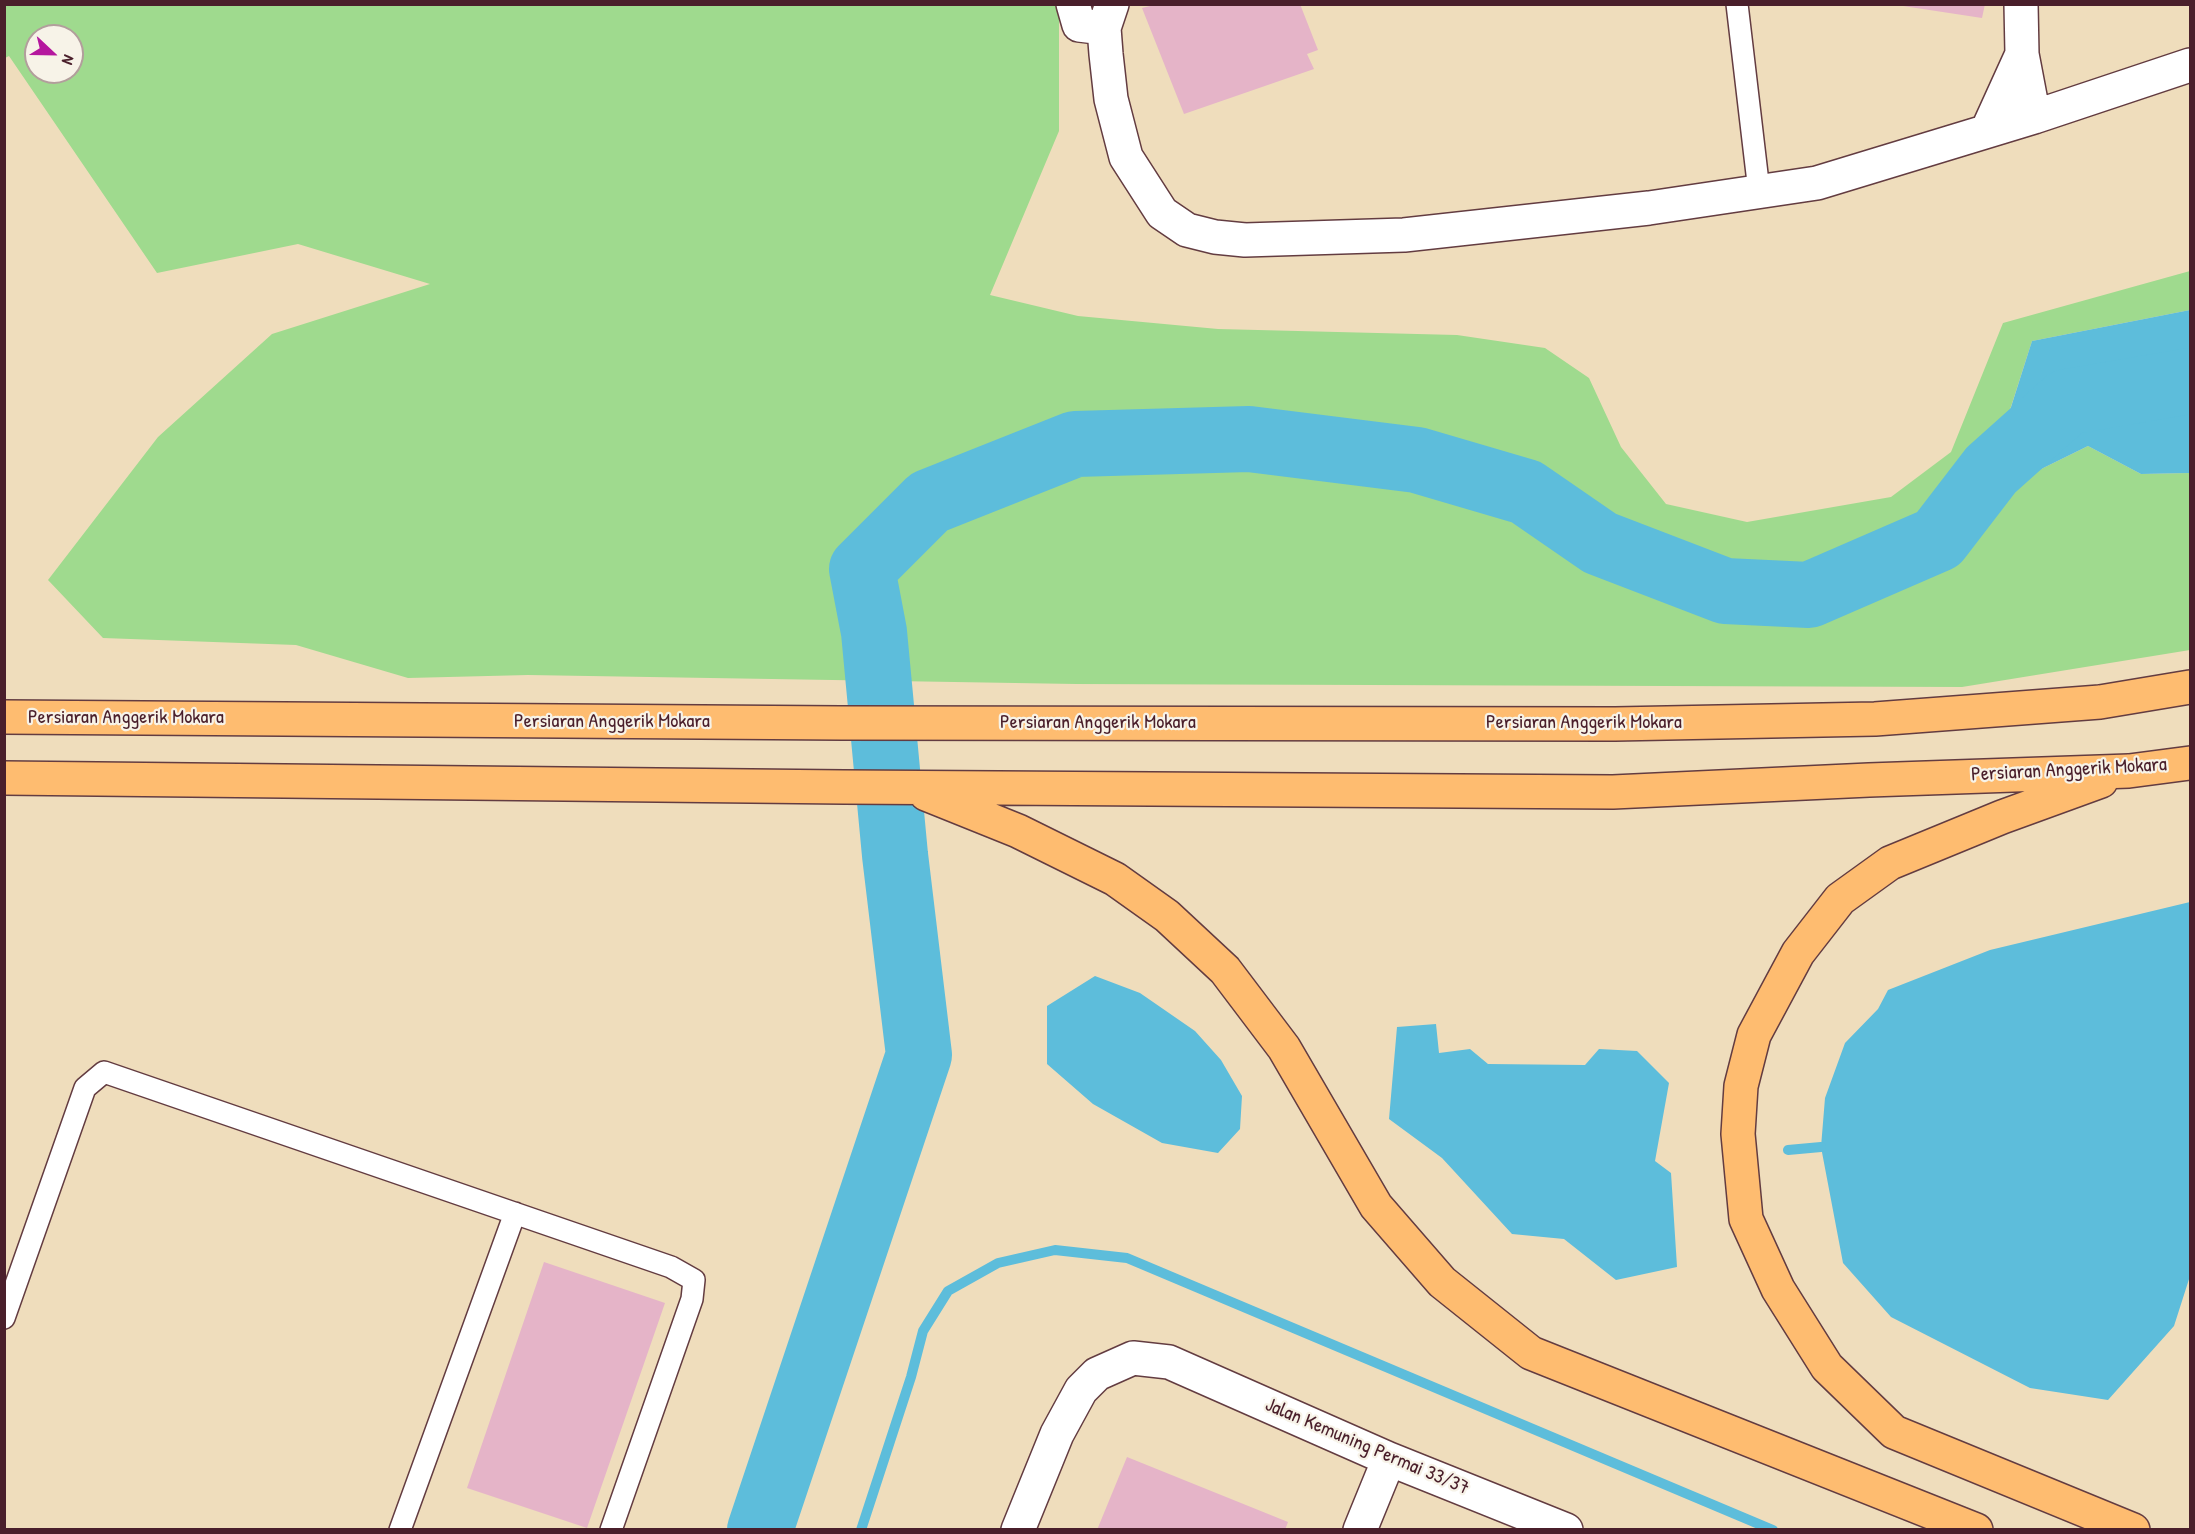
<!DOCTYPE html>
<style>
body{margin:0}
#map{position:relative;width:2195px;height:1534px;overflow:hidden;background:#efddbc;font-family:"Patrick Hand",sans-serif}
canvas{display:block}
.frame{position:absolute;inset:0;border:6px solid #4a1f2b;pointer-events:none}
.north{position:absolute;left:24px;top:24px;width:60px;height:60px;box-sizing:border-box;background:#f7f3e8;border:2px solid #b29e9c;border-radius:50%;rotate:112deg;font-size:16px;font-weight:700;line-height:24px;text-align:center;color:#4a1f2b}
.north::after{content:'';display:block;margin:auto;width:21px;height:27px;background:#b5179e;clip-path:polygon(50% 0,100% 100%,50% 72%,0 100%)}
</style>
<div id="map">
<canvas width="2195" height="1534"></canvas>
<div class="frame"></div>
<div class="north">N</div>
</div>
<script>
const g = document.querySelector('canvas').getContext('2d');
g.lineJoin = 'round';
function paint(path, color) { g.fillStyle = color; g.fill(path, 'evenodd'); }
function trace(path, color, width, dash) { g.strokeStyle = color; g.lineWidth = width; g.lineCap = dash ? 'butt' : 'round'; g.setLineDash(dash || []); g.stroke(path); }
function write(font, color, halo, rows, align = 'center') {
  g.font = font + ' "Patrick Hand",sans-serif'; g.lineWidth = 4.5; g.setLineDash([]); g.textBaseline = 'middle'; g.strokeStyle = halo; g.fillStyle = color; for (const [text, x, y, turn = 0] of rows) {
    g.save(); g.translate(x, y); g.rotate((+turn || 0) * Math.PI / 180); g.textAlign = isNaN(turn) ? turn : align; if (halo) g.strokeText(text, 0, 0); g.fillText(text, 0, 0); g.restore();
  }
}
paint(new Path2D(`
 M5,5H1059V131L990,295L1078,316L1218,329L1457,335L1545,348L1589,378L1621,447L1666,504L1747,522L1891,497L1951,452L2003,323L2190,271V310L2032,341L1991,469L2029,475L2088,446L2141,474L2190,473V650L1962,687L1076,684L528,675L408,678L296,645L103,638L48,580L158,437L272,334L430,284L298,244L157,273L9,56L5,58ZM36,36H72V72H36Z`), '#9fda8e');
paint(new Path2D(`
 M2190,310V473L2141,474L2088,446L2029,475L1991,470L2032,341Z
 M2190,902V1276L2174,1326L2108,1400L2030,1388L1891,1317L1843,1263L1821,1147L1825,1098L1845,1043L1878,1009L1888,990L1990,950Z
 M1095,976L1140,993L1195,1031L1221,1060L1242,1096L1240,1129L1218,1153L1162,1143L1093,1104L1047,1064V1006Z
 M1436,1024L1439,1053L1470,1049L1488,1064L1585,1065L1599,1049L1637,1051L1669,1083L1655,1161L1671,1173L1677,1267L1616,1280L1564,1239L1512,1234L1442,1158L1389,1119L1397,1027Z`), '#5dbddb');
trace(new Path2D(`
 M1788,1150L1821,1147
 M861,1530L911,1377L923,1331L948,1291L998,1263L1055,1250L1127,1258L1773,1530`), '#5dbddb', 10);
trace(new Path2D(`
 M760,1530L919,1055L895,855L874,632L862,569L929,502L1075,444L1249,439L1417,460L1526,492L1600,543L1725,591L1809,595L1938,539L1991,470L2067,402L2190,381`), '#5dbddb', 66);
paint(new Path2D(`
 M1158,4H1300L1318,50L1307,54L1314,69L1184,114L1142,8Z
 M1890,4H1985L1982,18Z
 M544,1262L665,1303L587,1528L467,1488Z
 M1127,1457L1288,1522L1285,1530H1097Z`), '#e5b4c8');
const service = new Path2D(`
 M1737,4L1759,191
 M4,1318L85,1088L104,1072L671,1267L694,1280L692,1299L611,1530
 M400,1530L515,1213`);
const minor = new Path2D(`
 M1073,4L1079,25L1104,28
 M1112,4L1104,28L1106,54L1111,99L1126,157L1162,213L1187,230L1215,237L1245,240L1404,235L1649,208L1817,183L2034,117L2190,65
 M2021,4L2022,54L2034,117
 M1987,131L2022,54
 M1018,1530L1057,1434L1081,1390L1097,1374L1133,1358L1169,1362L1389,1459L1566,1530
 M1360,1530L1389,1459`);
const primary = new Path2D(`
 M4,717L841,723L1615,724L1875,719L2100,702L2190,687
 M4,778L844,787L1613,792L1869,780L2129,771L2190,763
 M2101,781L2002,817L1890,863L1840,899L1798,953L1754,1035L1741,1086L1738,1134L1746,1219L1778,1289L1827,1367L1894,1432L2133,1530
 M926,794L1018,831L1115,879L1167,916L1225,970L1284,1048L1376,1206L1442,1282L1531,1353L1976,1530`);
trace(service, '#633c41', 24);
trace(minor, '#633c41', 36);
trace(primary, '#633c41', 36);
trace(service, '#fff', 21);
trace(minor, '#fff', 33);
trace(primary, '#febc70', 33);
write('20px', '#4a1f2b', '#f7f3e8', [
 ["Persiaran Anggerik Mokara",126,718],
 ["Persiaran Anggerik Mokara",612,722],
 ["Persiaran Anggerik Mokara",1098,723],
 ["Persiaran Anggerik Mokara",1584,723],
 ["Persiaran Anggerik Mokara",2069,770,-3],
 ["Jalan Kemuning Permai 33/37",1367,1447,23]
]);
</script>
